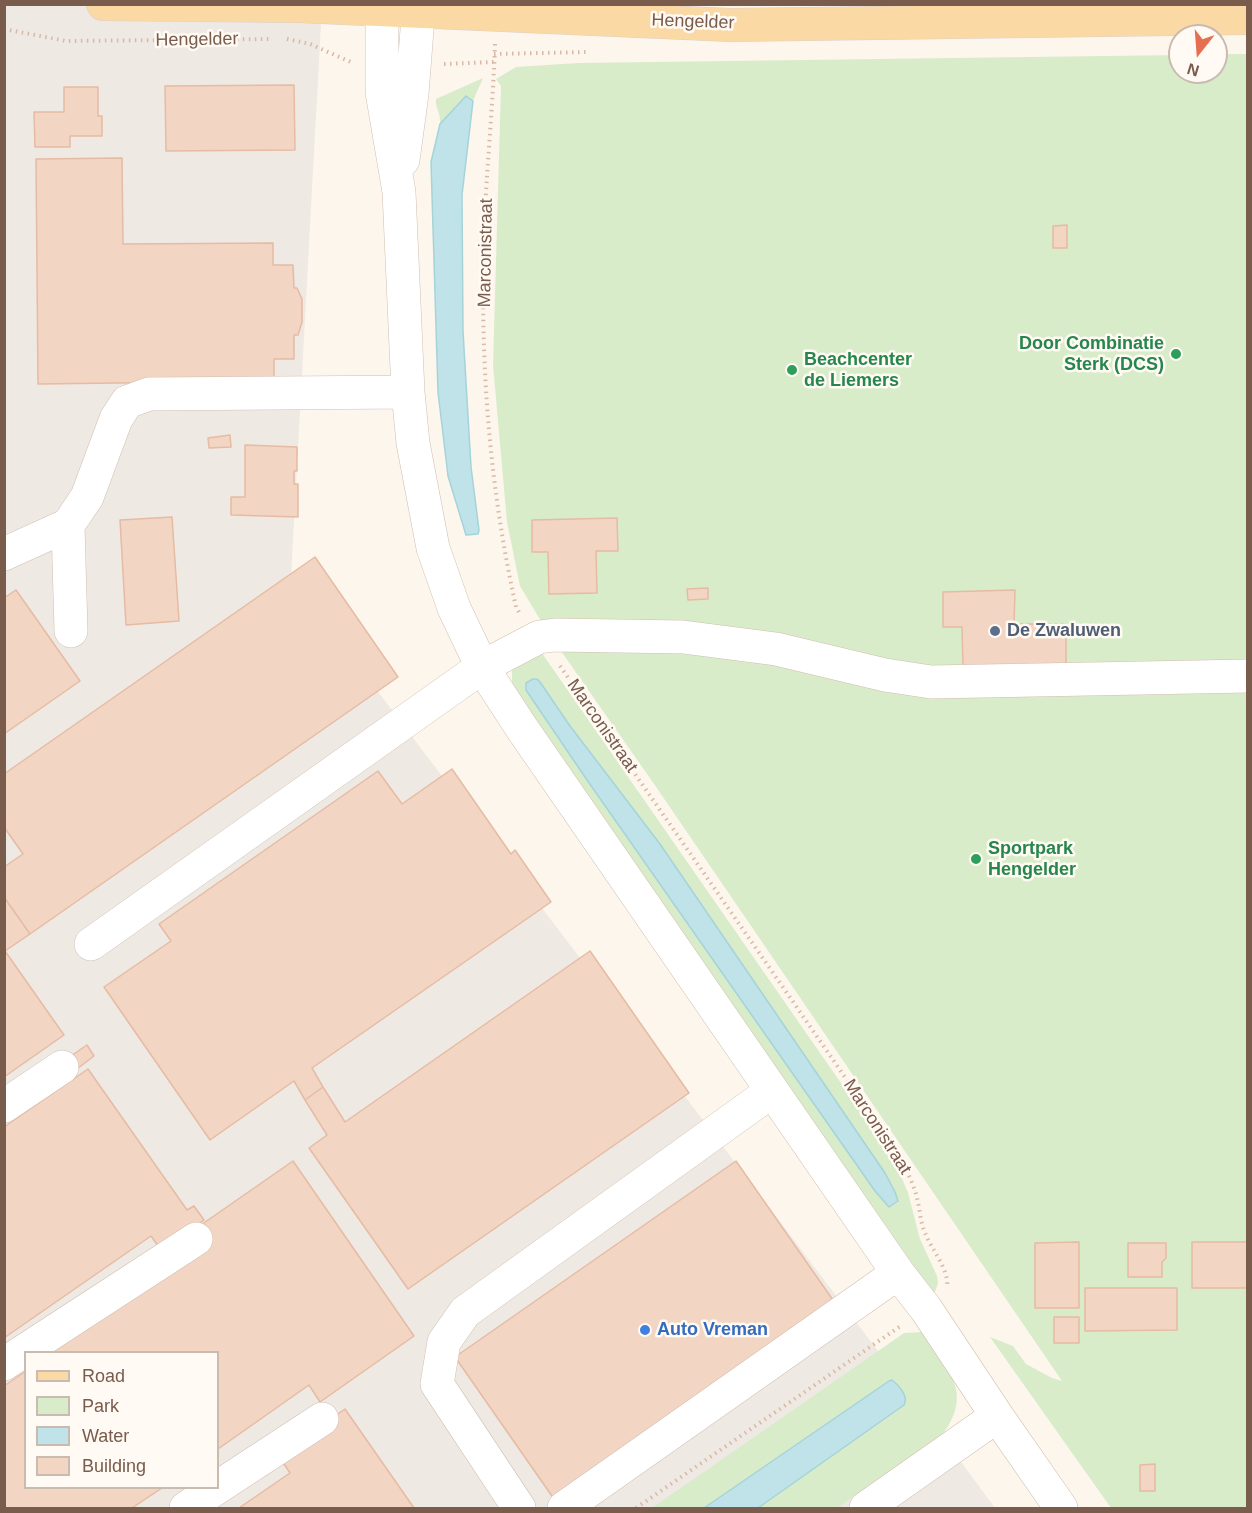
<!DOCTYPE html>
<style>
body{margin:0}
#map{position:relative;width:1252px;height:1513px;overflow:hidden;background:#fdf6ec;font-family:Arial,sans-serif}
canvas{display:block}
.frame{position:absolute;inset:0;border:6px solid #7a5c4d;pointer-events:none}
.legend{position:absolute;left:24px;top:1351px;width:195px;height:138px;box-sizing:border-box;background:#fffaf3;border:2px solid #cabbb1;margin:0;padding:8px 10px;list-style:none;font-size:18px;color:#7a5c4d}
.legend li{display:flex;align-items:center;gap:12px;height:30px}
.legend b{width:30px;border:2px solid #cabbb1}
.north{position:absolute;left:1168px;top:24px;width:60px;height:60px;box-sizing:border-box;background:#fffaf3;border:2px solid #cabbb1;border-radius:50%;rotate:197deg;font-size:16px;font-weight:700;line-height:24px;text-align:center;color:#7a5c4d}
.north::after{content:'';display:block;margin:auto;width:21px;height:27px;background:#e76f51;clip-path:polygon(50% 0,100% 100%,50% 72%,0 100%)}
</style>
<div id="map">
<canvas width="1252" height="1513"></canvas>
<div class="frame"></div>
<ul class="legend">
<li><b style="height:8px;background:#fbd9a5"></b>Road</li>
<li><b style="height:16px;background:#d8ecc9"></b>Park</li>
<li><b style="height:16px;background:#bfe3e8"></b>Water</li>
<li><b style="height:16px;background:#f3d5c3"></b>Building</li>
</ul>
<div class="north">N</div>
</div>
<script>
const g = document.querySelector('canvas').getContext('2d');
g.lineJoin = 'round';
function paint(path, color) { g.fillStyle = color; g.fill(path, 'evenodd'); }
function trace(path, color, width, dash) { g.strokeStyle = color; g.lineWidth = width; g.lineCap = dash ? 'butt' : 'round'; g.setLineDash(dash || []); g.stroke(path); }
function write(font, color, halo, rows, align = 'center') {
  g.font = font + ' Arial,sans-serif'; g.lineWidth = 5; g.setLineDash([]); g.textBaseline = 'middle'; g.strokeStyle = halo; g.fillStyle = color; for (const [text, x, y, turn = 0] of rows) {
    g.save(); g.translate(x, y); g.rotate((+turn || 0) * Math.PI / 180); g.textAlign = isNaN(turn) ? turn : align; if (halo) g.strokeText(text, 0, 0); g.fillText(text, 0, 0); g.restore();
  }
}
paint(new Path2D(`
 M5,5H322L291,577L919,1405L995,1508H5ZM26,1352H218V1488H26Z`), '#efe9e4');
paint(new Path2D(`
 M1216,54H1247V1508H1111L990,1337L1013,1346L1026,1364L1052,1378L1062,1381L652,781L547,631L520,586L507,522L493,365L501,86L496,79L516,67L578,63L1180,55V72H1216Z
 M483,78L473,101L466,96L440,124C441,112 435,109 436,99Z
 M537,646L882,1142L901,1176L908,1193L920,1239L937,1276L938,1283L934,1295L512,688V668ZM555,703L570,726L660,844L885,1173L898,1202L889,1206L587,780Z
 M923,1332C947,1369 974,1391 943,1434L837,1508H758L904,1405L889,1381L704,1508H652L904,1333Z`), '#d8ecc9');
const water = new Path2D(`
 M466,96L473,101L462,195L463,331L471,467L479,530L478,534L466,535L448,476L438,392L431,162L440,124Z
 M533,679H537L540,682L570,726L660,844L885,1173L895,1192L898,1201L889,1207L875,1191L587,780L526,690V683Z
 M892,1380C899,1385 909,1397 904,1405L758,1508H704L889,1381Z`);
paint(water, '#bfe3e8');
trace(water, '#a5d3da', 1.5);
const building = new Path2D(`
 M294,85L295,150L166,151L165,86Z
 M64,87H98V116H102V136H70V147H35L34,112H64Z
 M122,158L123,244L273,243V265H293L294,288H297L302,299V322L298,335H294V359H274V381L38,384L36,159Z
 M1067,225V248H1053V226Z
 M230,435L231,447L209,448L208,438Z
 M245,445L297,447V471H294V484H298V517L231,515V497H245Z
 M172,517L179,621L126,625L120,520Z
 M617,518L618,551H596L597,593L549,594L548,552H532V520Z
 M315,557L398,677L30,934L4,897V867L23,854L4,827V774Z
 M708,588V599L688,600L687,589Z
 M16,590L80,681L4,734V598Z
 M1015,590L1014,624H1066V665L963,666L962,627H943V592Z
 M452,769L511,854L515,850L551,902L312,1068L323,1087L305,1100L294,1081L210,1140L104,987L171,941L159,924L378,771L402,804Z
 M4,897L30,934L5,951L64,1035L4,1077Z
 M590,951L689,1093L408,1289L309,1148L327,1135L305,1100L323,1087L345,1122Z
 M87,1045L94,1056L73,1072L65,1060Z
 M88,1069L187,1210L194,1206L204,1220L161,1250L151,1236L4,1338V1127Z
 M293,1161L414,1336L320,1402L309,1385L218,1449V1352H52L210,1243L198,1227Z
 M736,1161L835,1303L554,1499L455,1357Z
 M1079,1242V1308H1035V1243Z
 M1192,1242H1248V1288H1192Z
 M1128,1243H1166V1258L1162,1262V1277H1128Z
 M1085,1288H1177V1330L1085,1331Z
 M1054,1317H1079V1343H1054Z
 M26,1371V1488H162L132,1508H4V1386Z
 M345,1409L414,1508H239L290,1473L278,1455Z
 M1155,1464V1491H1140V1465Z`);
paint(building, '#f3d5c3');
trace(building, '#e6bba3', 1.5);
const minor = new Path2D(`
 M382,4V92L399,192L408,392L413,443L433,548L454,608L482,667L521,727L898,1273L926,1309L997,1416L1061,1508
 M403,160L412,94L419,4
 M68,525L71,631
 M4,554L68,525L87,497L116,419L127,402L149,394L408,392
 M91,944L482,667L539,637L555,635L683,637L776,649L885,675L931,682L1248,676
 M4,1106L62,1067
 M4,1364L196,1239
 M186,1508L322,1419
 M519,1508L437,1384L444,1342L465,1312L772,1091
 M564,1508L898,1273
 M866,1508L997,1416`);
const major = new Path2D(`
 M103,4L299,6L730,25L1248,18`);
trace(minor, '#d1beb0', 34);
trace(major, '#dad1cd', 34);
trace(new Path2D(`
 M4,29L66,41L271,39
 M287,39L310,44L353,63
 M495,44C493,108 486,172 484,236C480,361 489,485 516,607L519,612
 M494,54L590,52
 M444,64L494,62
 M560,666C673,829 787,992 899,1156C906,1169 912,1181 916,1194C920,1208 920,1223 926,1235C932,1250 949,1270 947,1286
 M636,1508L902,1325`), '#d9b8a5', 4, [1.5, 4.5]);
trace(minor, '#fff', 33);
trace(major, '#fbd9a5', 33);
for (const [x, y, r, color] of [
 [1176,354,6,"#2e9e5b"],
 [792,370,6,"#2e9e5b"],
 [995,631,6,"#5c6f8a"],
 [976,859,6,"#2e9e5b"],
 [645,1330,6,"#3f7fe0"]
]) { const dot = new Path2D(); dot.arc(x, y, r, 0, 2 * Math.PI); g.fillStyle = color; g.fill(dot); trace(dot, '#fffaf3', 2); }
write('18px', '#7a5c4d', '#fffaf3', [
 ["Hengelder",693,22,2],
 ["Hengelder",197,40,-1],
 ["Marconistraat",486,253,-89],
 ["Marconistraat",602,726,55],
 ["Marconistraat",877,1127,57]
]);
write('bold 18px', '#27864d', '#fffaf3', [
 ["Door Combinatie",1164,344,"right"],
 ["Sterk (DCS)",1164,365,"right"],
 ["Beachcenter",804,360],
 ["de Liemers",804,381],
 ["Sportpark",988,849],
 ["Hengelder",988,870]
], 'left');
write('bold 18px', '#4e5e75', '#fffaf3', [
 ["De Zwaluwen",1007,631]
], 'left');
write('bold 18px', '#366cbe', '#fffaf3', [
 ["Auto Vreman",657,1330]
], 'left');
</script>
